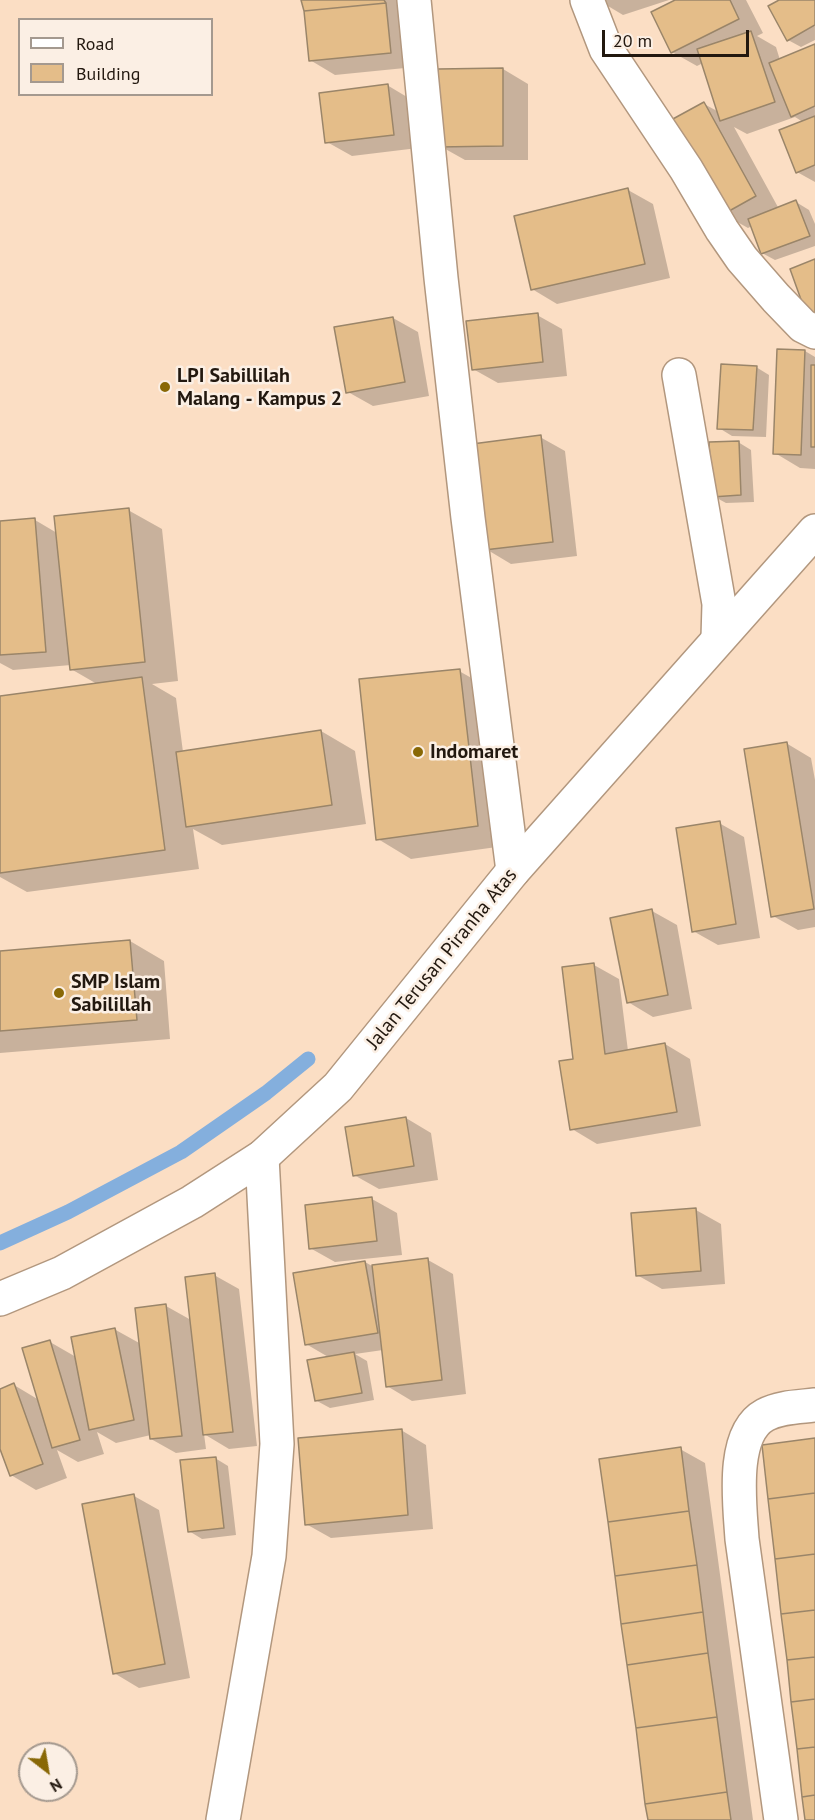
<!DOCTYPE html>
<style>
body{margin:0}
#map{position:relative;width:815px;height:1820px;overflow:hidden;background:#fbdec4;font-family:"PT Sans",sans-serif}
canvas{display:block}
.legend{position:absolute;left:18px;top:18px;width:195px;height:78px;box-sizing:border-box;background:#fbefe4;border:2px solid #a4998f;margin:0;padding:8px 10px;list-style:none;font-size:18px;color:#22180f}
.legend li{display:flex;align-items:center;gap:12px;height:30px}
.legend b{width:30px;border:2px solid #a4998f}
.north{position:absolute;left:18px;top:1742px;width:60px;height:60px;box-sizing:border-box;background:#fbefe4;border:2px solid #a4998f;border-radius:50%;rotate:149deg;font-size:16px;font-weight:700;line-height:24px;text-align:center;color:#22180f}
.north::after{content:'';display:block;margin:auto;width:21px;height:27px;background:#896806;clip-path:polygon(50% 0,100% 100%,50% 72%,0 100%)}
.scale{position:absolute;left:602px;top:30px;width:147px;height:27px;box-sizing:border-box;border:3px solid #22180f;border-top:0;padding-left:8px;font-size:18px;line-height:21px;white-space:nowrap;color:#22180f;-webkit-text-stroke:4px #fbefe4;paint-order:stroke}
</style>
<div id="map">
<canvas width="815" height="1820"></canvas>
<ul class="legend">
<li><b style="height:8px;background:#fff"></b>Road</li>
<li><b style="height:16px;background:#e4bd89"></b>Building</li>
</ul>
<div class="north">N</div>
<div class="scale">20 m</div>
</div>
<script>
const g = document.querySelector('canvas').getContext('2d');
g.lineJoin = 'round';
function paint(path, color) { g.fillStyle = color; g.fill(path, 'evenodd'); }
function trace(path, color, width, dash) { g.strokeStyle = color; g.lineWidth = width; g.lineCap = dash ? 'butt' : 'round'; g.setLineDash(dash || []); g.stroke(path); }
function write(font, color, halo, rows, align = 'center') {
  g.font = font + ' "PT Sans",sans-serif'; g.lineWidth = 5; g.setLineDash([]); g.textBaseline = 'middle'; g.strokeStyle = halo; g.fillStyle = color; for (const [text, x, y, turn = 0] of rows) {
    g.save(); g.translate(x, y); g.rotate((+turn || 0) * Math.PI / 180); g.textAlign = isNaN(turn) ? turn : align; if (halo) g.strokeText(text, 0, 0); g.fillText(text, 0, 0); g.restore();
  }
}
paint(new Path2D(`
 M303,0H400L415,67L335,75L310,60Z
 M598,0H669L623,15Z
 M679,0H746L763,33L757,36L776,47L780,60L815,45V182L797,172L803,122L795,117L747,134L734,127L779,209L796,202L809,210L815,224V246L775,260L762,253L752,226L748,228L723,214L704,104L719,112L703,63L697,66L672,52Z
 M782,0H815V40L801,47L788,40Z
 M503,69L528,84V160H465L440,146Z
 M387,85L412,100L418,148L352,156L327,142Z
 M628,190L653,204L670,278L557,304L532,289Z
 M537,315L562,329L567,376L498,383L473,369Z
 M393,318L418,332L429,396L373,406L348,392Z
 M805,351L815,357V469L800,468L775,453Z
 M756,367L769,375L766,437L732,436L719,428Z
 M540,437L565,451L577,556L511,564L486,549Z
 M738,442L751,450L754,502L726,503L713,496Z
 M128,510L162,529L178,681L152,684L176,698L183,752L321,731L355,751L366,824L222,845L193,829L199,869L27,892L0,877V698L97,684L71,669V665L13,670L0,663V523L35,520L57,533Z
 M459,671L493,690L511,845L411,859L378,839Z
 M786,743L811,758L815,780V927L798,930L773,916Z
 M719,823L744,837L760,938L718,945L693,931Z
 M652,911L677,925L692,1009L653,1017L628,1002Z
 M130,941L164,961L170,1039L0,1053V952Z
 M594,965L619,979L628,1051L665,1044L690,1059L701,1126L597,1144L572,1129L575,1060Z
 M406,1118L431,1133L438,1180L379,1189L354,1175Z
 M372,1199L397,1213L402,1255L335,1262L310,1248Z
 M696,1210L721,1224L725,1284L662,1289L637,1275Z
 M428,1260L453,1274L466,1394L412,1401L387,1386L383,1350L355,1354L367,1361L374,1400L330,1408L317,1401L330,1358L306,1344L365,1262L372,1266Z
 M214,1275L239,1289L257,1446L229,1449L204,1434L206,1449L176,1453L151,1439V1435L116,1443L97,1432L104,1454L78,1462L57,1450L67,1478L36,1490L11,1475L0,1444V1390L14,1385L39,1400L50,1342L76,1357L114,1329L141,1344L166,1306L191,1320Z
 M401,1430L426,1445L433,1529L331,1538L306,1524Z
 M680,1449L705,1463L753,1820H649Z
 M215,1458L228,1466L236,1535L202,1539L189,1531Z
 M134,1496L159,1510L190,1678L139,1688L114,1673Z`), '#0003');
trace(new Path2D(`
 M0,1243L68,1212L181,1152L266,1093L308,1059`), '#84afdd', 15);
const building = new Path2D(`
 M301,0H384L386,3L304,11Z
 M675,0H730L739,19L671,53L651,12Z
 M779,0H815V25L787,41L768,6Z
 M386,3L391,53L309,61L304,11Z
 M751,31L775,102L720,121L697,49Z
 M815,44V106L791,117L769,63Z
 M503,68V146L438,147V69Z
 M388,84L394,135L325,143L319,93Z
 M704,102L756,196L722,215L671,120Z
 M815,116V165L796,173L779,130Z
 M628,188L645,264L531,290L514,216Z
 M796,200L810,236L761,254L748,219Z
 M815,259V316L808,319L790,269Z
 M538,313L543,362L472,370L466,321Z
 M393,317L405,382L346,393L334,327Z
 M777,349L805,350L801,455L773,454Z
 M721,364L757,366L753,430L717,429Z
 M811,365H815V447H811Z
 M541,435L553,542L484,550L472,444Z
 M739,441L741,495L712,497L709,442Z
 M129,508L145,662L70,670L54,516Z
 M35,518L46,652L0,655V521Z
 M460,669L478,826L376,840L359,679Z
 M142,677L165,850L0,873V696Z
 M321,730L332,805L186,827L176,752Z
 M787,742L814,909L771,917L744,749Z
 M720,821L736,924L692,932L676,828Z
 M652,909L668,995L627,1003L610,918Z
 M130,940L137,1020L0,1031V951Z
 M594,963L605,1054L665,1043L677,1112L570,1130L559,1061L573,1059L562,967Z
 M406,1117L414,1166L353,1176L345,1127Z
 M372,1197L377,1241L309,1249L305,1205Z
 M696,1208L701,1271L636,1276L631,1213Z
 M428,1258L442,1380L386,1387L372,1265Z
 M365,1261L378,1333L305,1345L293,1273Z
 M215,1273L233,1432L203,1435L185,1277Z
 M166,1304L182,1436L150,1439L135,1308Z
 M115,1328L134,1420L89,1430L71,1337Z
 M50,1340L80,1440L52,1448L22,1348Z
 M354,1352L362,1393L315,1401L307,1360Z
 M14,1383L43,1464L10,1476L0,1449V1389Z
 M402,1429L408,1515L305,1525L298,1438Z
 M815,1438V1493L768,1499L762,1445Z
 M681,1447L689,1511L608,1522L599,1459Z
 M216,1457L224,1528L188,1532L180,1460Z
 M815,1493V1554L775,1559L768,1499Z
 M134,1494L165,1664L113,1674L82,1504Z
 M689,1511L697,1565L615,1576L608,1522Z
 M815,1554V1610L781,1614L775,1559Z
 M697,1565L703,1612L621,1624L615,1576Z
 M815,1610V1657L787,1660L781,1614Z
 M703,1612L708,1653L627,1665L621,1624Z
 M708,1653L717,1717L636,1728L627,1665Z
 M815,1657V1699L791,1702L787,1660Z
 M815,1699V1747L797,1749L791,1702Z
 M717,1717L727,1792L645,1804L636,1728Z
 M815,1747V1795L802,1797L797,1749Z
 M727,1792L731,1820H648L645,1804Z
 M815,1795V1820H805L802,1797Z`);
paint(building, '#e4bd89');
trace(building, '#9a8569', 1.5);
const minor = new Path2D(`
 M414,0L441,278L468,518L513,871
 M587,0L606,49L686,169L722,230L742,259L776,298L803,326L815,332
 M679,375L719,604L718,638
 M223,1820L269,1556L277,1444L262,1157
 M781,1820L742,1539C740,1506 730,1434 765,1415C780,1407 798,1407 815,1405`);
const tertiary = new Path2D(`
 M0,1299L62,1273L192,1202L262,1157L338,1087L513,871L815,531`);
trace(minor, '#b2977e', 36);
trace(tertiary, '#b2977e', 36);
trace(minor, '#fff', 33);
trace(tertiary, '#fff', 33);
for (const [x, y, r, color] of [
 [165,387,6,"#896806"],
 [418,752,6,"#896806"],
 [59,993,6,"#896806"]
]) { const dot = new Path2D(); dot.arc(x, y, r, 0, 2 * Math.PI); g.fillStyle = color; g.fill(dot); trace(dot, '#fbefe4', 2); }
write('bold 20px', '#22180f', '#fbefe4', [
 ["LPI Sabillilah",177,376],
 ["Malang - Kampus 2",177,399],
 ["Indomaret",430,752],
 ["SMP Islam",71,982],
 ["Sabilillah",71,1005]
], 'left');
write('20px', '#22180f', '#fbefe4', [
 ["Jalan Terusan Piranha Atas",442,959,-51]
]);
</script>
